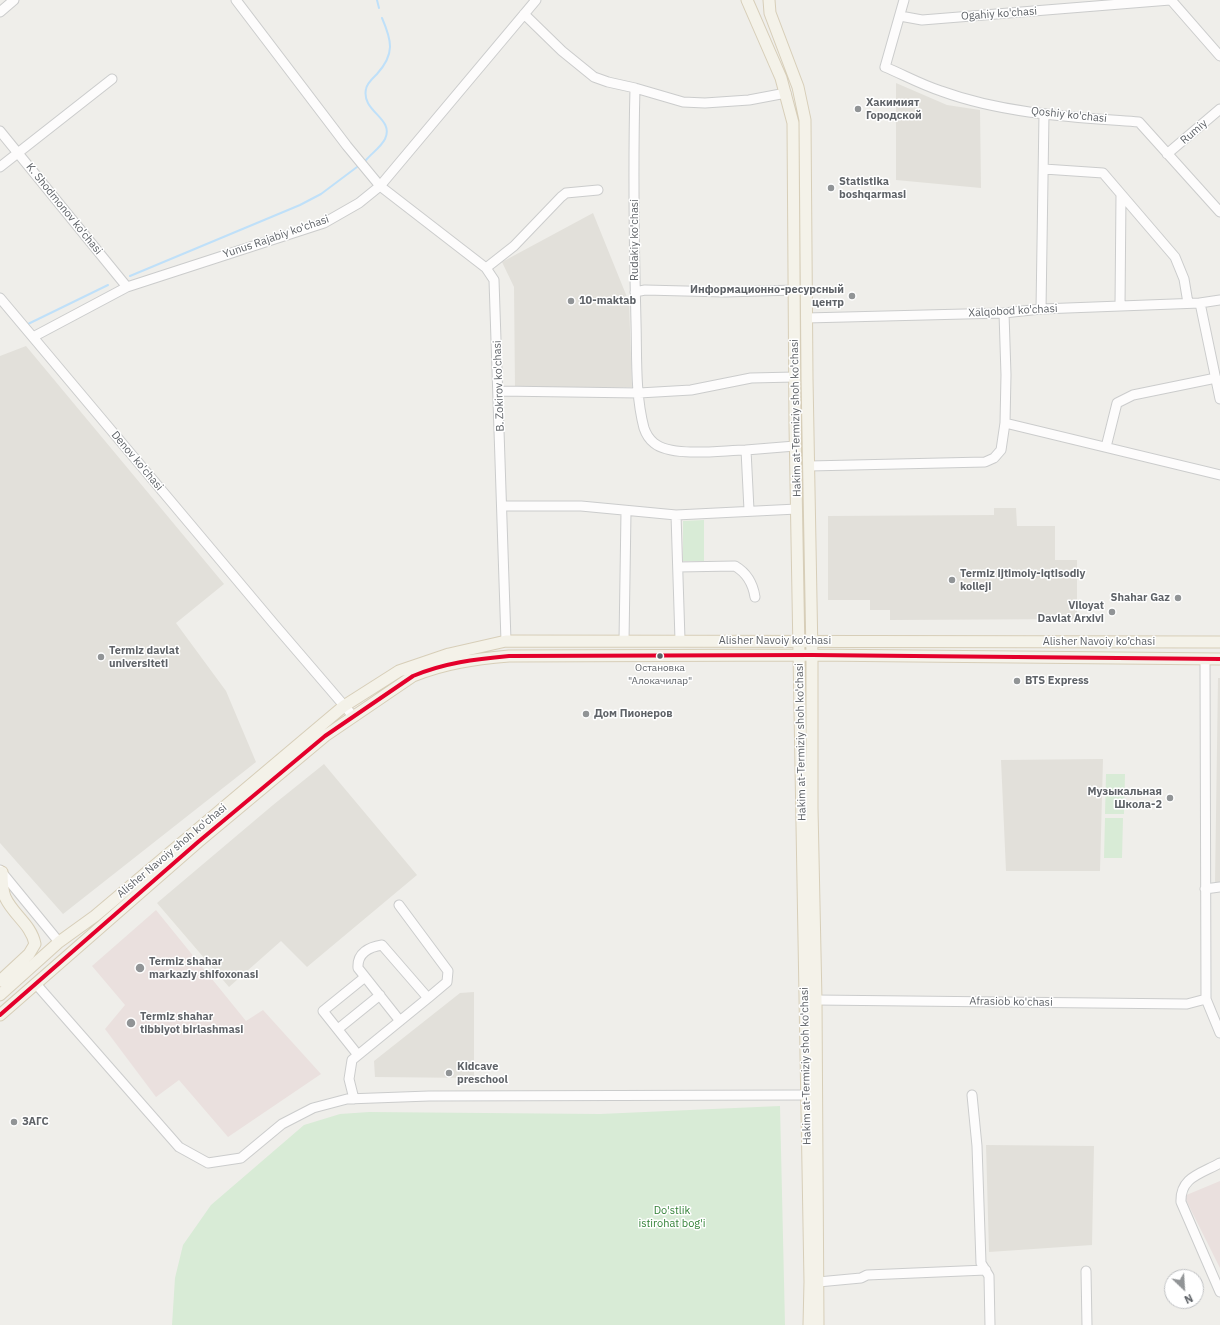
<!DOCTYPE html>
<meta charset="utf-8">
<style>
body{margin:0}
#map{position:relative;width:1220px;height:1325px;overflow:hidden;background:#efeeea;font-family:"IBM Plex Sans",sans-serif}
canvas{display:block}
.north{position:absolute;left:1164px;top:1269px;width:40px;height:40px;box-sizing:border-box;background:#fff;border:1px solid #bfc1c3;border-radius:50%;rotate:155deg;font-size:11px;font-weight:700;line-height:16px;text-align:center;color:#5f6368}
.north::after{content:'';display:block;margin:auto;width:14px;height:18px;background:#919496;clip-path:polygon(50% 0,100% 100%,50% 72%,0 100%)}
</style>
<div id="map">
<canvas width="1220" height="1325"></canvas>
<div class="north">N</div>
</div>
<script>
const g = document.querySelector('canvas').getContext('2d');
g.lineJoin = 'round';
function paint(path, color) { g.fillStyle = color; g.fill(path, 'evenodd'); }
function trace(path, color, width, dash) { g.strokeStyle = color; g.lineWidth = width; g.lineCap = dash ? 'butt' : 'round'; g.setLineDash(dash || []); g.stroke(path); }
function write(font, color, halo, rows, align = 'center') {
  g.font = font + ' "IBM Plex Sans",sans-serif'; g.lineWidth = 3; g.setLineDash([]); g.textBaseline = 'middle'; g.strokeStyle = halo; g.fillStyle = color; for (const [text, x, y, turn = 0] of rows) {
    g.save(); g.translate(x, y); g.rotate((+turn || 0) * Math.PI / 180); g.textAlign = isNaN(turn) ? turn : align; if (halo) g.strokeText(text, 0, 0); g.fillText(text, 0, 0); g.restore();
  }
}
paint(new Path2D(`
 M896,83L947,105L980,110L981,188L896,180Z
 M593,213L629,302L632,387L515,388L514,287L502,262Z
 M26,346L224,584L176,623L226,691L256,762L63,914L0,843V356Z
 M994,508H1016L1017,526H1055V560H1077V619L890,620V610H870V600H828V516L994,515Z
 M1218,678H1220V883L1215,884Z
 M1103,759L1100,871H1006L1001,760Z
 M324,764L417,875L307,967L281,941L229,987L157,903L273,805Z
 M474,992V1078L375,1077L374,1061L460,993Z
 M986,1145L1094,1146L1092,1245L989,1252Z`), '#e2e0da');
paint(new Path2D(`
 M156,910L246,1021L263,1010L321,1074L228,1137L179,1080L156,1097L105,1029L125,1005L92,966Z
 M1220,1181V1268L1184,1196Z`), '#eae0de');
paint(new Path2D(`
 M704,520V561H683V521Z
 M1106,774H1125L1124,814H1105Z
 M1105,818H1123L1122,858H1104Z
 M780,1106L785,1325H172L175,1278L183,1245L211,1205L304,1125L340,1114L369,1112L600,1114Z`), '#d8ebd6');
trace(new Path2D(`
 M377,0L379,8
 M366,160C372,153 381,147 385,139C395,118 361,112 366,89C367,83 373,78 377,74C395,54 392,41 382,18
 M130,276L300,205L321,194L357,167
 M28,324L108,285`), '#bfe0f9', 2);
const minor = new Path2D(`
 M236,0L347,146L380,186L486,268L494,280L506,641
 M904,0L885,67C904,75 922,85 941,91C1004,114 1073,117 1139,122L1220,212
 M1171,0L1220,56
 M0,12L14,0
 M524,14L562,51L594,77L608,82L635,88L683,102L705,103L749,100L786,93
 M900,16L922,20L1170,0
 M635,88C633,166 634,244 636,322C637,356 635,394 644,428C646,434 649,439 654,443C672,458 723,450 746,450
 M0,131L127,287
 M1167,154L1220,109
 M0,167L112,79
 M1044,169L1103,173L1175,257L1184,279L1188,303
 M486,268L514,246L561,197L566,193L598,190
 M635,292L645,290L725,292L795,290
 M0,298L274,624L353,716
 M1200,303L1220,399
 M1120,306L1121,194
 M1041,309L1044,114
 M806,318L1004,313L1041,309L1200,303L1220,300
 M33,337L127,287L324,223L359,203L380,186L536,0
 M499,391L639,393L691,390L751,378L795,377
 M1005,423L1220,475
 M1106,447L1117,403L1133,395L1216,378
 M809,466L985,462L994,458L1001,450L1005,423L1006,375L1004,313
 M502,506H581L676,515
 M749,510L746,450L795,446
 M678,567L735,566C747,573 753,584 755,597
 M680,640L676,515L797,509
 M624,641L626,512
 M1205,659L1206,999L1220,1033
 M0,870L59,942
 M1205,889L1220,887
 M399,905L448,971L447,982L428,998
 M36,984L179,1147L208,1163L241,1158L282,1124L313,1108L347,1099L429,1096L806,1095
 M816,1000L1187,1004L1206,999
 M338,1029L380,995
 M358,1055L323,1011L365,977
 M972,1095L977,1146L981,1263L989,1276L990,1325
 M354,1099L349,1079L352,1060L428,998L382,945C369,947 357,953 358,968L400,1021
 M1220,1163C1201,1174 1180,1177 1181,1202L1220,1292
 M1086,1271L1087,1325
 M818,1282L861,1278L867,1275L986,1270`);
const major = new Path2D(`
 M747,0L781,78L793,123L795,425L810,1282L809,1325
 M769,0L770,13L798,87L805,120L807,378L812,655V808L816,1000L818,1325
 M0,981L29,954L35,944C31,924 13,915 5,897C2,889 2,880 2,872
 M0,995L59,942L95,916L344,706L399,671L449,654L506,641L1220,642
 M0,1015L198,842L325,736L413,676C444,663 475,659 509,656L812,655L1220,659`);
trace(minor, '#cbcccc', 11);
trace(major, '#d7ceb8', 13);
trace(minor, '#fdfcfc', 9);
trace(major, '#f4f2e9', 11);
trace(new Path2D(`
 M0,1015L198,842L325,736L413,676C444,663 475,659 509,656L812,655L1220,659`), '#e4002b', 4);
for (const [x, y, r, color] of [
 [858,109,4,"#919496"],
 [831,188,4,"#919496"],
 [852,296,4,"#919496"],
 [571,301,4,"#919496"],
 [952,580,4,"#919496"],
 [1178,598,4,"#919496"],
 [1112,612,4,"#919496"],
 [660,656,3.5,"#5f6368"],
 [101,657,4,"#919496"],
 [1017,681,4,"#919496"],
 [586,714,4,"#919496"],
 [1170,798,4,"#919496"],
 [140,968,5,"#919496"],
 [131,1023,5,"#919496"],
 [449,1073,4,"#919496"],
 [14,1122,4,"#919496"]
]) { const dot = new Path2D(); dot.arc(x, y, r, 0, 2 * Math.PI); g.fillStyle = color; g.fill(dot); trace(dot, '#fff', 1.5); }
write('10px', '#5f6368', '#fff', [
 ["Остановка",660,668],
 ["\"Алокачилар\"",660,681]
]);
write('11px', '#5f6368', '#fff', [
 ["Ogahiy ko'chasi",999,14,-4],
 ["Qoshiy ko'chasi",1069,115,6],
 ["Rumiy",1194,132,-41],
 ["K. Shodmonov ko'chasi",64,209,51],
 ["Yunus Rajabiy ko'chasi",276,237,-19],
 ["Rudakiy ko'chasi",635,240,-90],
 ["Xalqobod ko'chasi",1013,311,-3],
 ["B. Zokirov ko'chasi",499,386,-92],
 ["Hakim at-Termiziy shoh ko'chasi",796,418,-91],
 ["Denov ko'chasi",137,461,50],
 ["Alisher Navoiy ko’chasi",775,641],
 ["Alisher Navoiy ko’chasi",1099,642],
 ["Hakim at-Termiziy shoh ko'chasi",801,742,-91],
 ["Alisher Navoiy shoh ko'chasi",172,851,-40],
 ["Afrasiob ko'chasi",1011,1002,1],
 ["Hakim at-Termiziy shoh ko'chasi",806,1066,-91]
]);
write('bold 11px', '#5f6368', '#fff', [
 ["Хакимият",866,103],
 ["Городской",866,116],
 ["Statistika",839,182],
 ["boshqarmasi",839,195],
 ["Информационно-ресурсный",844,290,"right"],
 ["центр",844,303,"right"],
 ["10-maktab",579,301],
 ["Termiz ijtimoiy-iqtisodiy",960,574],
 ["kolleji",960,587],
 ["Shahar Gaz",1170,598,"right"],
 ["Viloyat",1104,606,"right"],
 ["Davlat Arxivi",1104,619,"right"],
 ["Termiz davlat",109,651],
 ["universiteti",109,664],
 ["BTS Express",1025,681],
 ["Дом Пионеров",594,714],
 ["Музыкальная",1162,792,"right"],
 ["Школа-2",1162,805,"right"],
 ["Termiz shahar",149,962],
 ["markaziy shifoxonasi",149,975],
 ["Termiz shahar",140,1017],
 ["tibbiyot birlashmasi",140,1030],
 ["Kidcave",457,1067],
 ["preschool",457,1080],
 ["ЗАГС",22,1122]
], 'left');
write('11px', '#348238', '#fff', [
 ["Do'stlik",672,1211],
 ["istirohat bog'i",672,1224]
]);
</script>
